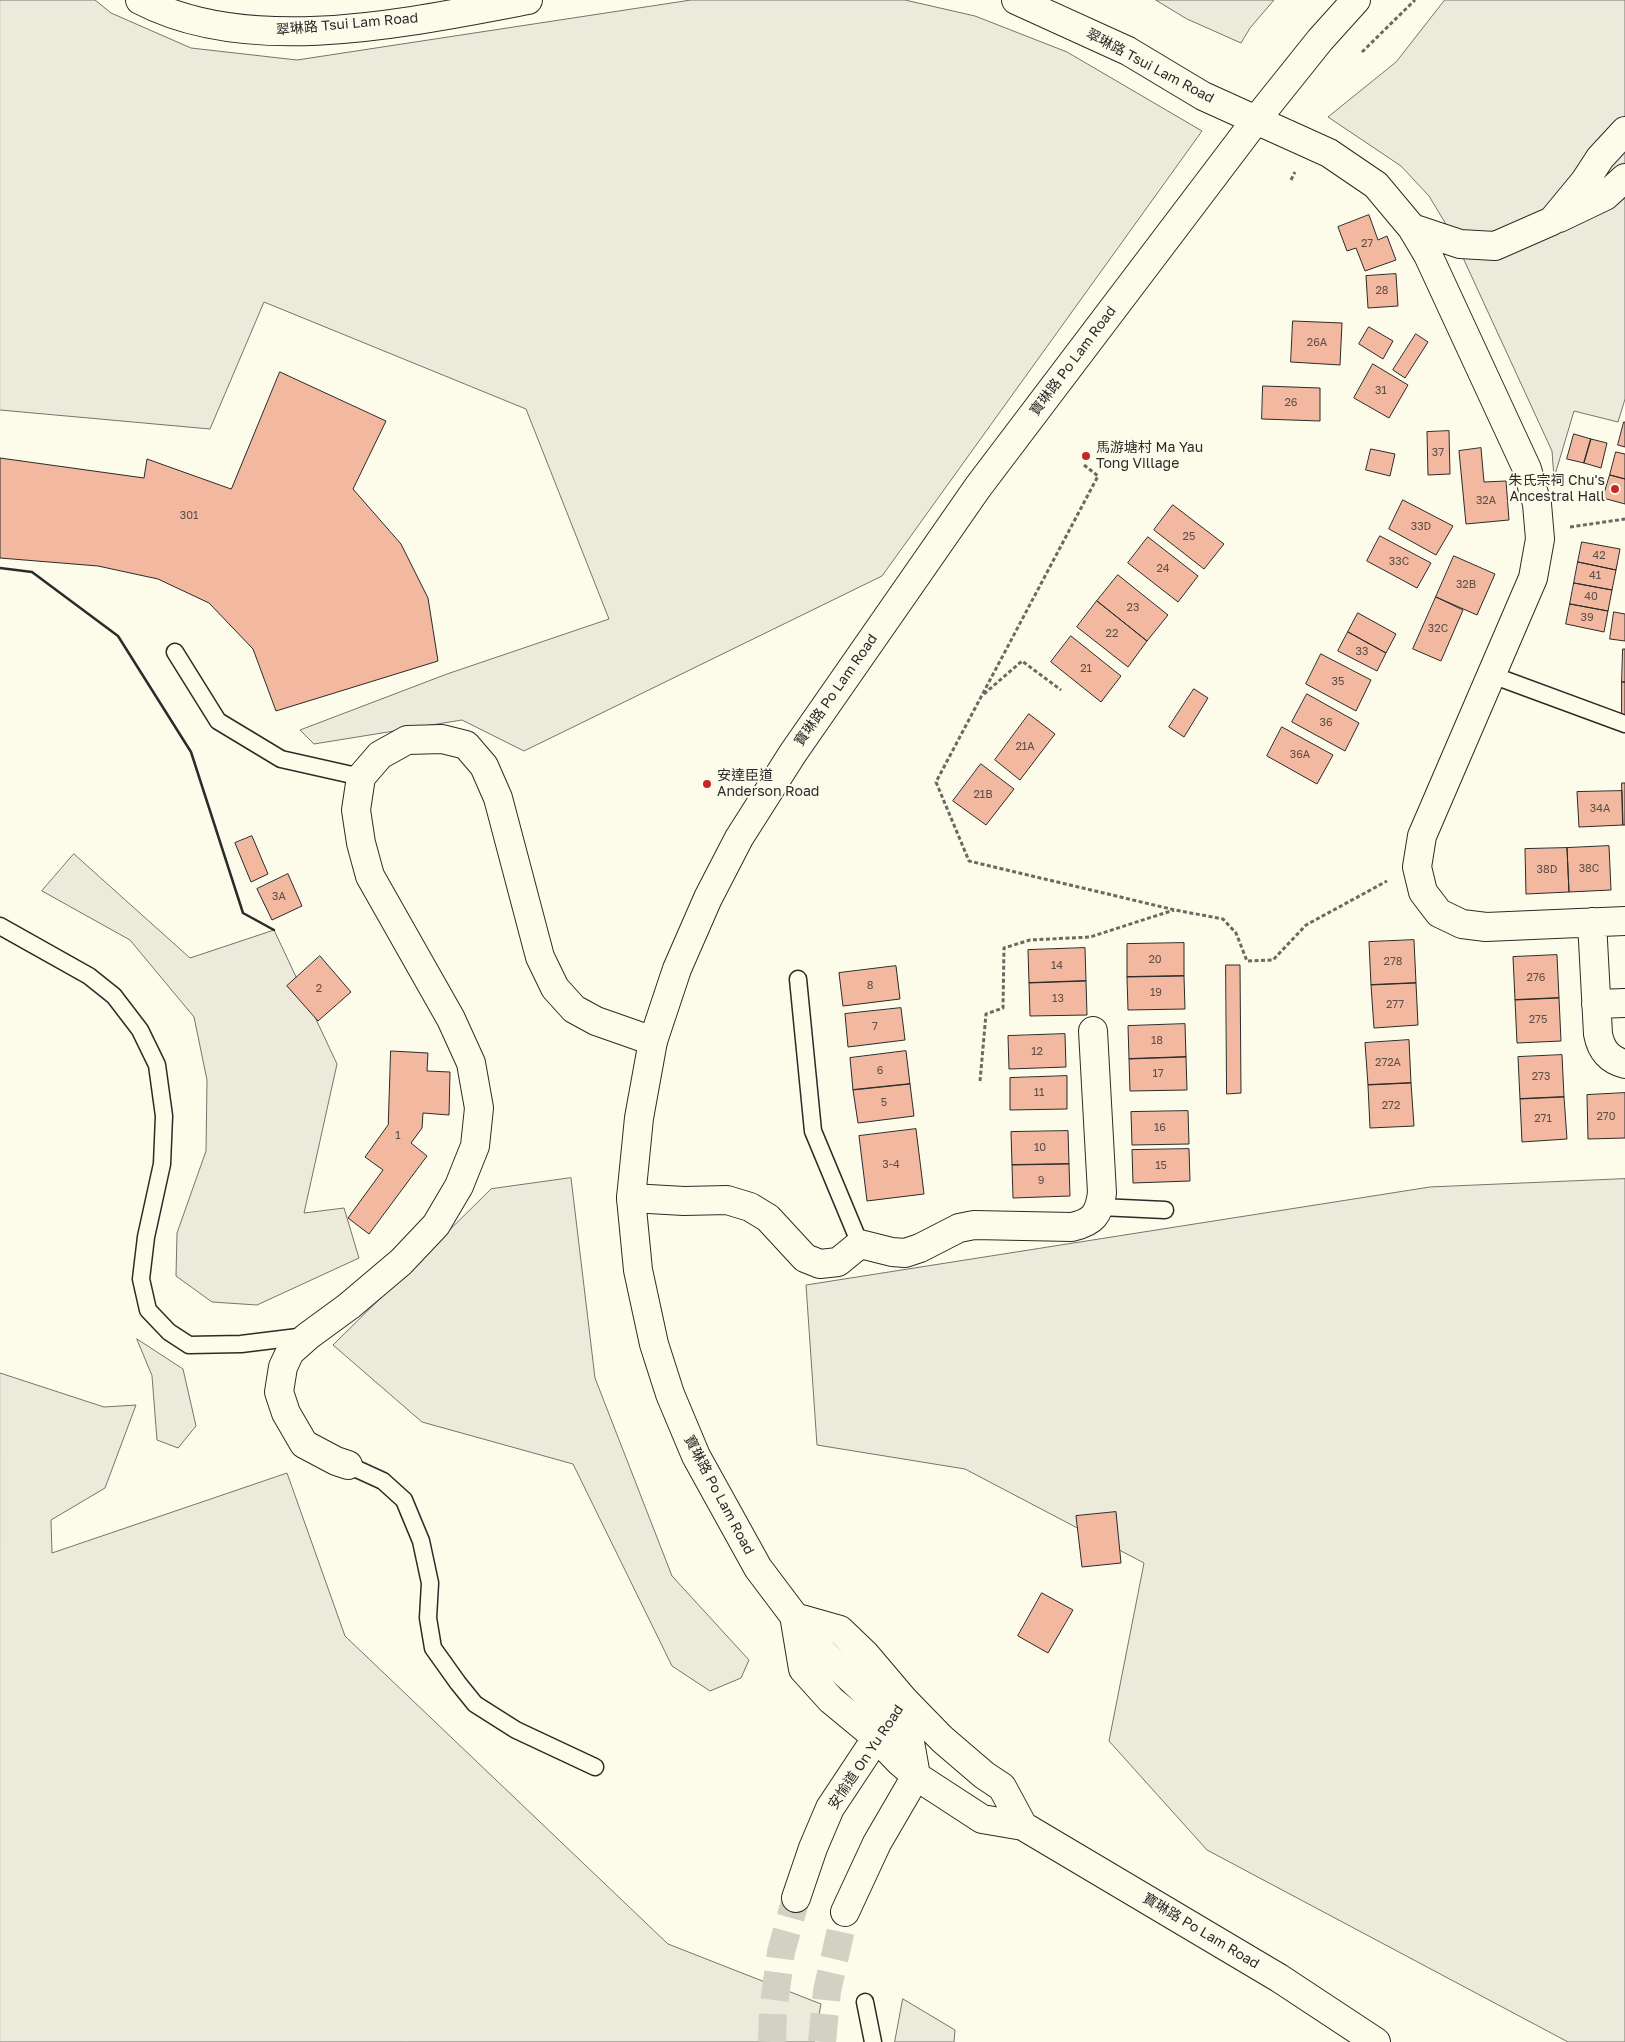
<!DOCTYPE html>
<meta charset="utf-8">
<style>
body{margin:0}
canvas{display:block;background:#fdfbea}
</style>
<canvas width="1625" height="2042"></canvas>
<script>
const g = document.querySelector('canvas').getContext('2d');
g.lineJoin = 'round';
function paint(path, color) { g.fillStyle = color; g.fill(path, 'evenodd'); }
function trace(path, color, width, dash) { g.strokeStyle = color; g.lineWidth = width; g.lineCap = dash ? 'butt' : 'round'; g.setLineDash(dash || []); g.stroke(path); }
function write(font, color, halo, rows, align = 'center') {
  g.font = font + ' "Golos Text","Noto Sans TC",sans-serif'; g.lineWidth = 4; g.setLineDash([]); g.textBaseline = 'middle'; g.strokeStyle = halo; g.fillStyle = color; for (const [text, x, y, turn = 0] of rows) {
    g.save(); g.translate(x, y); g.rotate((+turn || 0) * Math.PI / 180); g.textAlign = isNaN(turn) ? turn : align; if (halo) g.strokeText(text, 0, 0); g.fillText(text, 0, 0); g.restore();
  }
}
const green = new Path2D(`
 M0,0H95L111,13L191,48L297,60L691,0H905L975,16L1067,52L1202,131L882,576L524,751L462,720L314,744L300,730L447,674L609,619L526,409L264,302L210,429L0,410Z
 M1156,0H1274L1250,28L1241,43L1187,19Z
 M1445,0H1625V399L1618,422L1574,411L1554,478L1552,451L1453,236L1429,196L1401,166L1328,117L1396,62Z
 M74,854L190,958L274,930L337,1064L304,1213L344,1208L359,1258L257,1305L212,1302L176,1276L177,1233L206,1151L207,1080L194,1017L130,940L42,891Z
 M571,1178L595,1378L672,1576L749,1660L741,1678L710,1691L672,1666L573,1464L422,1422L333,1345L491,1189Z
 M1625,1179V2042H1568L1207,1850L1109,1741L1144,1563L965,1469L817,1445L806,1285L1430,1187Z
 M137,1339L183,1369L196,1426L178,1448L157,1440L152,1376Z
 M0,1373L104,1407L136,1405L105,1488L51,1520L52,1553L287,1473L345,1636L668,1944L821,2004L814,2042H0Z
 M903,1999L955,2030L954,2042H895Z`);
paint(green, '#ecebdb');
trace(green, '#74746e', 1);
const building = new Path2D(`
 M1369,215L1378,240L1387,236L1396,260L1365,271L1356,248L1347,251L1338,227Z
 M1396,274L1398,306L1368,308L1366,276Z
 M1293,321L1342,323L1340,365L1291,362Z
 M1369,327L1393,341L1383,359L1359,344Z
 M1416,334L1428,342L1405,378L1393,370Z
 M1373,364L1408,385L1389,418L1354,398Z
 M280,372L386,421L353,489L401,544L428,598L438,661L276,711L253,649L209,603L158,579L98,566L0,558V458L144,478L147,459L231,489Z
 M1263,386L1320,388V421L1262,419Z
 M1624,422H1625V447L1618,445Z
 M1449,431L1450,474L1428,475L1427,432Z
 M1574,434L1591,439L1584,463L1567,459Z
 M1591,439L1607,443L1601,468L1584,463Z
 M1481,448L1484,482L1506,481L1509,520L1466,524L1459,451Z
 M1371,449L1395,454L1390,476L1366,470Z
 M1616,452L1625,454V479L1610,475Z
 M1610,475L1625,479V504L1603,498Z
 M1403,500L1453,526L1436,555L1389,529Z
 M1173,505L1224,544L1204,569L1154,530Z
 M1380,536L1431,563L1417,588L1367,561Z
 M1148,537L1198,576L1178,602L1128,563Z
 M1582,542L1620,549L1616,570L1578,562Z
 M1454,556L1495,574L1477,615L1436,597Z
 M1578,562L1616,570L1612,590L1574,583Z
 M1118,575L1168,615L1147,641L1097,601Z
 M1574,583L1612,590L1608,611L1570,604Z
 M1436,597L1463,610L1441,661L1413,649Z
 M1097,601L1147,641L1128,667L1077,627Z
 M1570,604L1608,611L1604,632L1566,624Z
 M1614,612L1625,614V641L1610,639Z
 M1358,613L1396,634L1386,653L1348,632Z
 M1348,632L1386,653L1377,671L1338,651Z
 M1071,636L1121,676L1101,702L1051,662Z
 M1623,649H1625V682H1622Z
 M1321,654L1371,680L1356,711L1306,684Z
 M1622,682H1625V715H1622Z
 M1194,689L1208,698L1184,737L1169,727Z
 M1307,694L1359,723L1345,751L1292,722Z
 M1029,714L1055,734L1020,780L995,760Z
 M1282,727L1333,755L1317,784L1267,756Z
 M981,764L1014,789L986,825L953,801Z
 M1622,783H1625V825H1623Z
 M1622,791L1623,825L1579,827L1577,792Z
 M252,836L268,874L251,882L235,843Z
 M1609,846L1611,890L1569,892L1567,848Z
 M1567,848L1569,892L1526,894L1525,849Z
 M288,874L302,906L272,920L257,889Z
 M1414,940L1416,983L1371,985L1369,942Z
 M1184,943V976L1127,977V944Z
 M1085,948L1086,981L1029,983L1028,950Z
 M1557,955L1559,998L1515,1000L1513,957Z
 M320,956L351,992L318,1021L287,986Z
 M1226,965H1240L1241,1093L1227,1094Z
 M896,966L900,999L843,1006L839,973Z
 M1184,976L1185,1009L1128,1010L1127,977Z
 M1086,981L1087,1015L1030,1016L1029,983Z
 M1416,983L1418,1025L1374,1028L1371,985Z
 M1559,998L1561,1041L1517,1043L1515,1000Z
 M901,1008L905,1040L848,1047L845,1014Z
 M1185,1024L1186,1057L1129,1059L1128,1026Z
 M1065,1034L1066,1067L1009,1069L1008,1036Z
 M1409,1040L1411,1083L1368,1085L1365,1043Z
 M391,1051L428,1053L427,1071L450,1072L449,1115L423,1113L422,1128L411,1143L427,1156L369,1234L348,1218L383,1170L365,1157L388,1125Z
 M906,1051L910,1084L853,1090L850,1058Z
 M1562,1055L1564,1097L1520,1099L1518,1057Z
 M1186,1057L1187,1090L1130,1091L1129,1059Z
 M1067,1076V1109L1010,1110V1078Z
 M1411,1083L1414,1126L1370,1128L1368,1085Z
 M910,1084L914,1116L858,1123L853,1090Z
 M1625,1093V1138L1588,1139L1587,1095Z
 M1564,1097L1567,1139L1522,1142L1520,1099Z
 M1188,1111L1189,1144L1132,1145L1131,1112Z
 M916,1129L924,1194L867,1201L859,1136Z
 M1068,1131L1069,1164L1012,1165L1011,1132Z
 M1189,1149L1190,1181L1133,1183L1132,1150Z
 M1069,1164L1070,1196L1013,1198L1012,1165Z
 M1116,1512L1121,1563L1082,1567L1076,1516Z
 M1042,1593L1073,1610L1048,1653L1018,1636Z`);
paint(building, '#f2b8a0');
trace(building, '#2b2b2b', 1);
trace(new Path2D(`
 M772,2042L773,2012L781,1952L796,1898
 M822,2042L827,1991L845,1912`), '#d3d1c4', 28, [28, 14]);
const service = new Path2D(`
 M175,652L218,721L281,759L361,777
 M1492,675L1625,724
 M0,926L89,976L114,996L140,1030L157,1065L164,1116L162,1164L146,1237L141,1279L148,1310L169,1332L189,1345L241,1344L306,1336
 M798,979L813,1131L860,1244
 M1100,1207L1165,1210
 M348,1465L383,1481L404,1500L421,1541L430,1583L428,1618L433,1648L458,1683L475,1704L516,1730L595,1767
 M865,2002L873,2042`);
const minor = new Path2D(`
 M1256,120L1329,153L1376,185L1412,228L1460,244L1495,246L1552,221L1585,181L1600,158L1625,131
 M1559,218L1605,196L1625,178
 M1412,228L1428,255L1527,469L1537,504L1540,539L1533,578L1422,836L1417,867L1423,892L1439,913L1462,924L1486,927L1625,921
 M1592,922L1598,1034C1601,1050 1609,1060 1625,1064
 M1596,1004L1625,1003
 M631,1198L684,1201L727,1200L750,1207L768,1218L805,1258L820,1264L838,1262L860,1244L892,1252L905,1253L920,1248L959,1228L974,1225L1072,1227C1093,1222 1099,1215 1102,1193L1093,1031
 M348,1465L336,1461L304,1444L286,1413L279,1392L283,1367L290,1352L308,1336L349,1306L401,1262L436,1225L459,1186L475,1146L479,1108L471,1063L451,1019L370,876L361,843L356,810L361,777L380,755L407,740L442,739L466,745L484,766L498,798L540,957L555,988L574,1009L596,1021L653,1041`);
const tertiary = new Path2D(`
 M140,0C251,58 410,22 528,0
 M1016,0L1128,51L1203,96L1256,120
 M796,1898L813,1848L830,1808L889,1719
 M845,1912L877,1843L916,1776`);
const primary = new Path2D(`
 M794,1617L840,1630L865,1654L904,1700L942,1739L984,1775L1002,1787L1023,1826
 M795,1621L803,1669L831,1700L877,1738L900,1762L916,1776L982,1819L1023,1826L1279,1978L1376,2042
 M916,1776L910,1742L891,1716L819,1649L758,1568L696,1456L670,1394L654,1344L638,1270L631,1198L639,1118L653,1041L677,969L708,898L739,838L793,753L978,487L1256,120L1320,40L1356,0`);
trace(service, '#2b2b2b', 19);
trace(minor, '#2b2b2b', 30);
trace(tertiary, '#2b2b2b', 30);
trace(primary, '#2b2b2b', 30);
trace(new Path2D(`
 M1362,52L1415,0
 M1291,180L1295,172
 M1084,465L1098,476L936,782L969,861L1175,910L1223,919L1236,933L1247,961L1273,960L1306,925L1387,881
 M1570,527L1625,519
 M984,694L1022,661L1061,690
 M980,1081L986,1014L1003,1008L1004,948L1030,940L1090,937L1174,910`), '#6a6964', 3, [4, 2.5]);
trace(service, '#fdfbea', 16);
trace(minor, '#fdfbea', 28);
trace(tertiary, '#fdfbea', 28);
trace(primary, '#fdfbea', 28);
trace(new Path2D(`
 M0,568L32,572L118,636L191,752L243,913L274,930`), '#2b2b2b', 2.5);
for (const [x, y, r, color] of [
 [1086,456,5,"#c62828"],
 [1615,489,5,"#c62828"],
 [707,784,5,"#c62828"]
]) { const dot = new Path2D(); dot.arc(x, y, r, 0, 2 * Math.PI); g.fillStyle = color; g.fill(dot); trace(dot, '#fdfbea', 2); }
write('11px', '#5d4e48', null, [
 ["27",1367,244],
 ["28",1382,291],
 ["26A",1317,343],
 ["31",1381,391],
 ["26",1291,403],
 ["37",1438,453],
 ["32A",1486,501],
 ["301",189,516],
 ["33D",1421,527],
 ["25",1189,537],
 ["42",1599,556],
 ["33C",1399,562],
 ["24",1163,569],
 ["41",1595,576],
 ["32B",1466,585],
 ["40",1591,597],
 ["23",1133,608],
 ["39",1587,618],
 ["32C",1438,629],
 ["22",1112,634],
 ["33",1362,652],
 ["21",1086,669],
 ["35",1338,682],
 ["36",1326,723],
 ["21A",1025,747],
 ["36A",1300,755],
 ["21B",983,795],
 ["34A",1600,809],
 ["38C",1589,869],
 ["38D",1547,870],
 ["3A",279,897],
 ["20",1155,960],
 ["278",1393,962],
 ["14",1057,966],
 ["276",1536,978],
 ["8",870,986],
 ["2",319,989],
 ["19",1156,993],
 ["13",1058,999],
 ["277",1395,1005],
 ["275",1538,1020],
 ["7",875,1027],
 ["18",1157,1041],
 ["12",1037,1052],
 ["272A",1388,1063],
 ["6",880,1071],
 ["17",1158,1074],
 ["273",1541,1077],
 ["11",1039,1093],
 ["5",884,1103],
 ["272",1391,1106],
 ["270",1606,1117],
 ["271",1543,1119],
 ["16",1160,1128],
 ["1",398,1136],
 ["10",1040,1148],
 ["3-4",891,1165],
 ["15",1161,1166],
 ["9",1041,1181]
]);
write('14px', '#2b2b2b', '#fdfbea', [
 ["翠琳路 Tsui Lam Road",347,24,-5],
 ["翠琳路 Tsui Lam Road",1150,66,28],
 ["寶琳路 Po Lam Road",1073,361,-53],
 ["寶琳路 Po Lam Road",836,690,-55],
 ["寶琳路 Po Lam Road",719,1495,62],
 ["安愉道 On Yu Road",866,1757,-56],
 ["寶琳路 Po Lam Road",1201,1931,31]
]);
write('14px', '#2b2b2b', '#fdfbea', [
 ["馬游塘村 Ma Yau",1096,448],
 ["Tong Village",1096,464],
 ["朱氏宗祠 Chu's",1605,481,"right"],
 ["Ancestral Hall",1605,497,"right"],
 ["安達臣道",717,776],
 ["Anderson Road",717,792]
], 'left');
</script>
